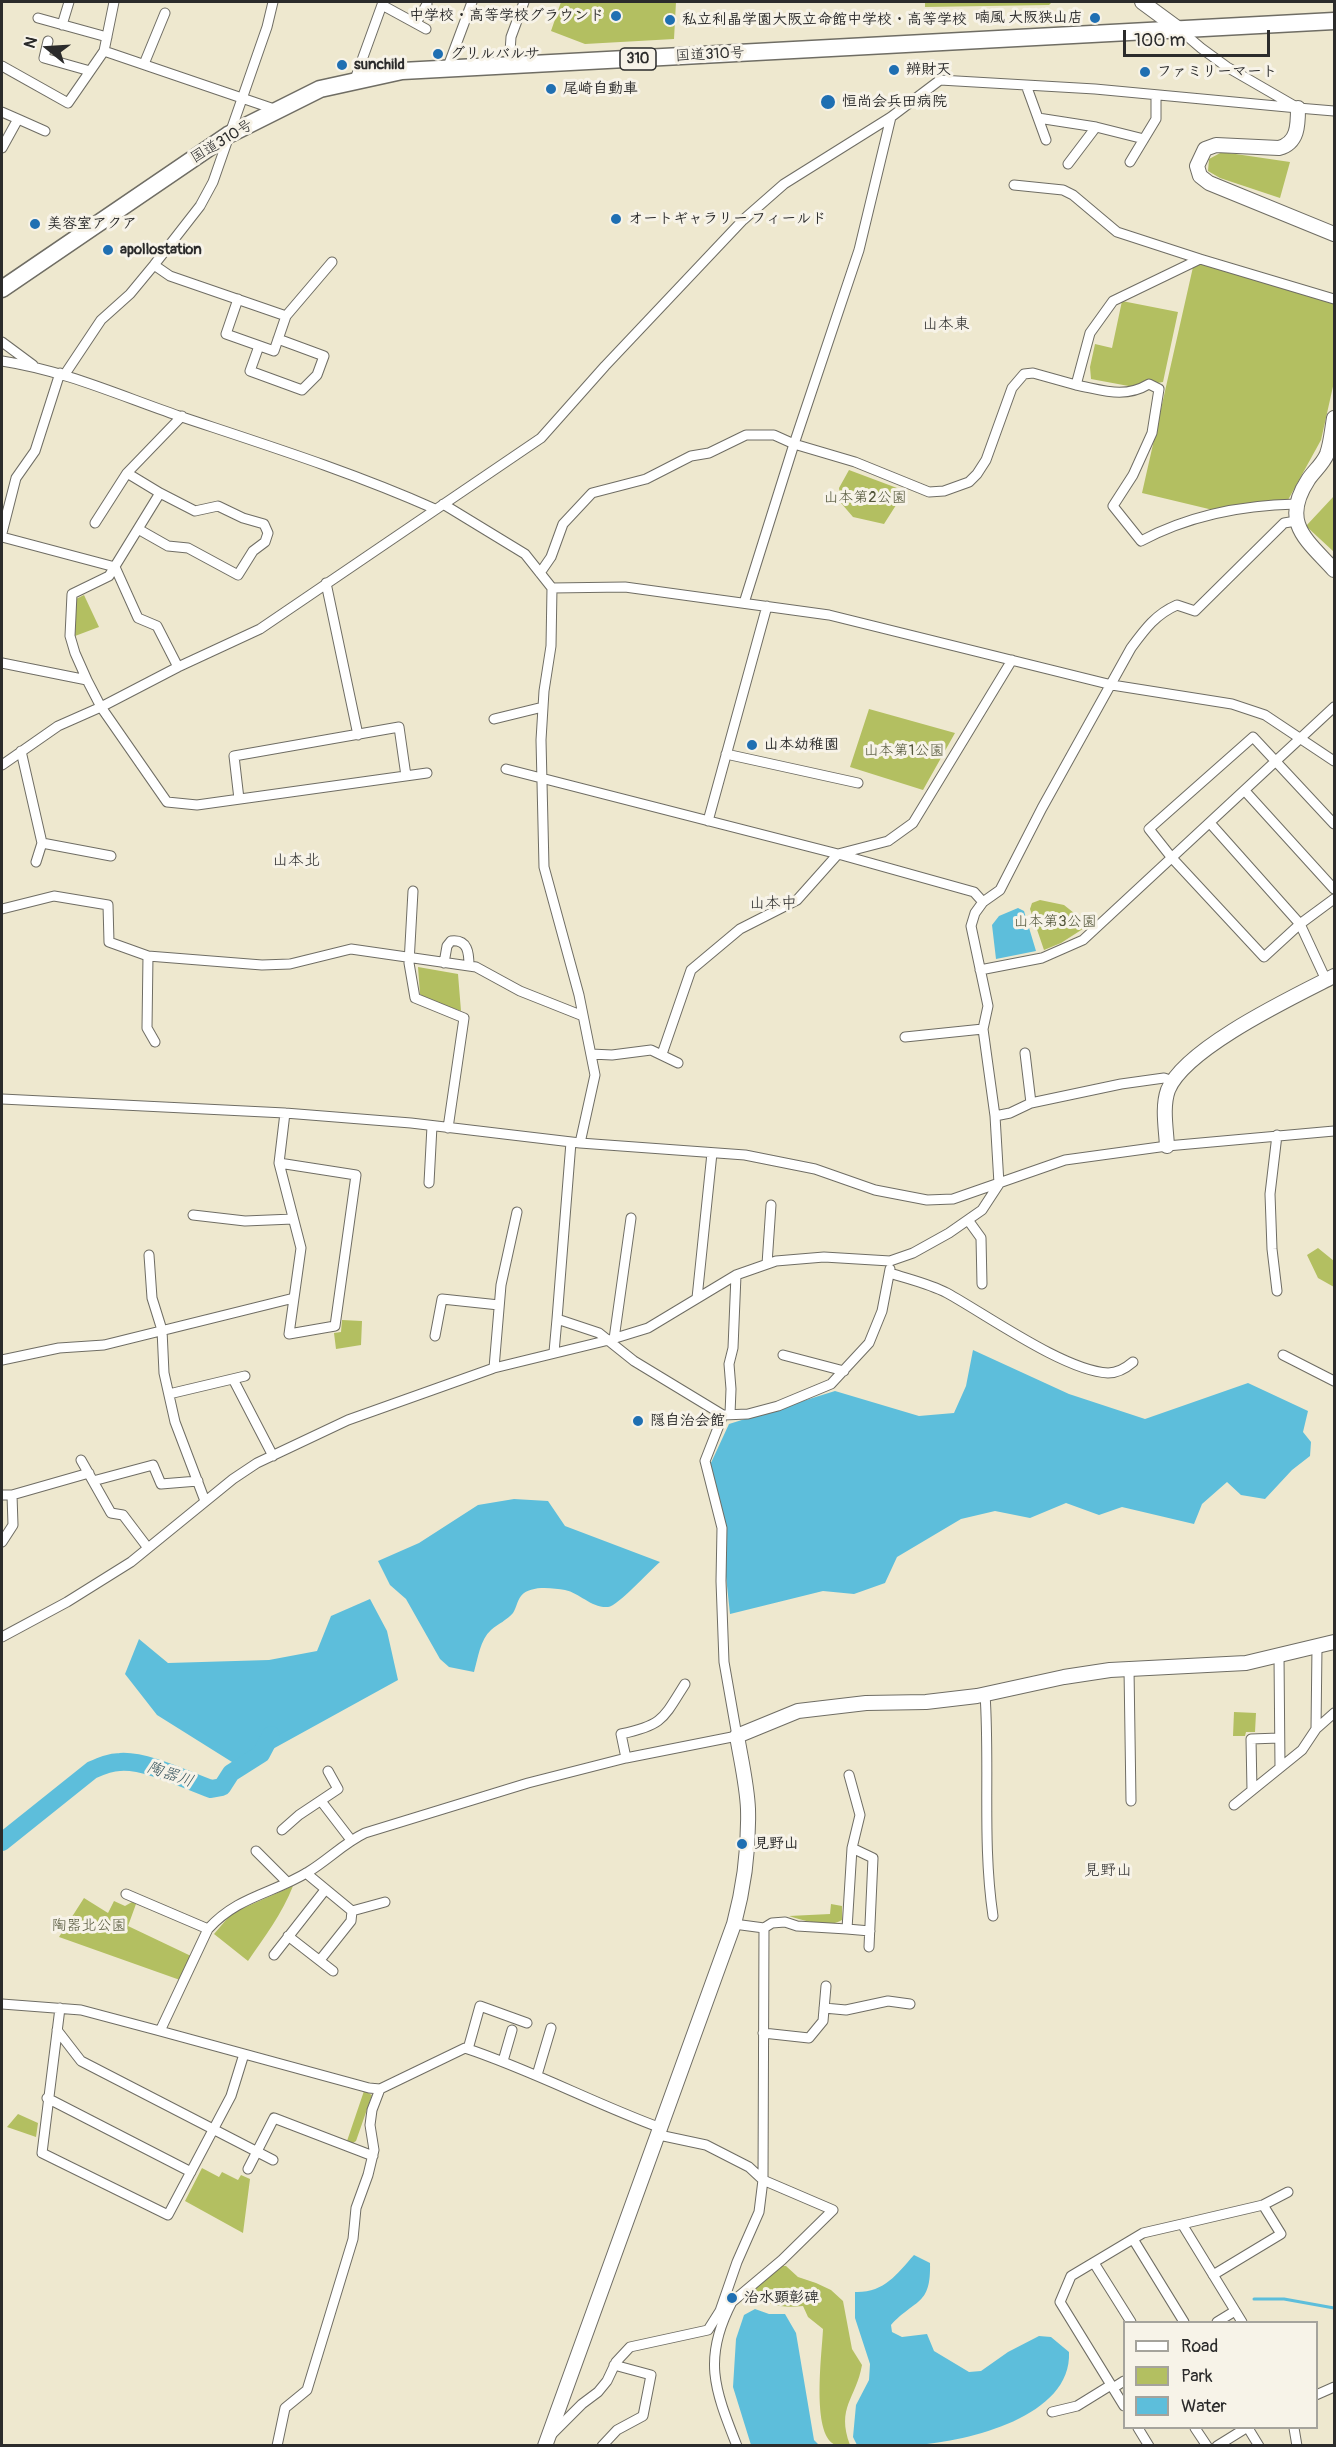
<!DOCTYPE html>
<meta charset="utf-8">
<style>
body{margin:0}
#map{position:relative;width:1336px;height:2447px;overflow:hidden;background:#eee8cf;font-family:Pangolin,sans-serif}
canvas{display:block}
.frame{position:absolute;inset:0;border:3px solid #2b2b2b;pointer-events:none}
.legend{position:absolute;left:1123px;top:2321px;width:195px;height:108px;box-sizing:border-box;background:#f7f3e8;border:2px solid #a5a39c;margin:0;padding:8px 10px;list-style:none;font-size:18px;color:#2b2b2b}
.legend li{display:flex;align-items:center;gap:12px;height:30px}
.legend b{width:30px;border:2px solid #a5a39c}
.north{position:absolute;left:18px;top:18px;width:60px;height:60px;-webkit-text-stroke:4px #f7f3e8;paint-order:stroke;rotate:288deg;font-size:16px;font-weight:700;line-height:24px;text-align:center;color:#2b2b2b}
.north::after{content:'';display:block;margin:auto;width:21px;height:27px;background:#2b2b2b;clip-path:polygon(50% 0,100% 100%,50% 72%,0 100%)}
.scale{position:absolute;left:1123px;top:30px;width:147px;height:27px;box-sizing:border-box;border:3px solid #2b2b2b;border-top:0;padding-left:8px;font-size:18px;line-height:21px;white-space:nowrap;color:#2b2b2b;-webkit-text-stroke:4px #f7f3e8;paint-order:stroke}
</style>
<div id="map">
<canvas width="1336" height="2447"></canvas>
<div class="frame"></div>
<ul class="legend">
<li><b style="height:8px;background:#fff"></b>Road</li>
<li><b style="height:16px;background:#b3bf61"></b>Park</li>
<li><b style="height:16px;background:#5dbedb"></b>Water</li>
</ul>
<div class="north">N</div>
<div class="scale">100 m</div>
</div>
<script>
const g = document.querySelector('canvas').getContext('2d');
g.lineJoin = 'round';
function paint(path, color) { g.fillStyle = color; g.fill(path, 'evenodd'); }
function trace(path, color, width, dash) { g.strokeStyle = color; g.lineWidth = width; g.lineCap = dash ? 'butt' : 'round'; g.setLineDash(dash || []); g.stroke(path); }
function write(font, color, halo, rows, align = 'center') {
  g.font = font + ' Pangolin,"Klee One",sans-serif'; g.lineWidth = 6; g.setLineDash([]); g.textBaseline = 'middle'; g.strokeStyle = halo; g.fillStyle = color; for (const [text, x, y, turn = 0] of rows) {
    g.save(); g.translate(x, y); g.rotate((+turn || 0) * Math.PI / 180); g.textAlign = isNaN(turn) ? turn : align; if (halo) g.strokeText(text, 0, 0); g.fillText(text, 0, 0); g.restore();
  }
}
paint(new Path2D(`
 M561,2H676L674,39L585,44L551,31Z
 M925,2H1052L1049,5L925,7Z
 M1222,152L1290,162L1280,198L1220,178L1208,171L1209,159Z
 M1201,263L1334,304V382L1321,440L1288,500L1213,510L1142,493L1193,267Z
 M1122,301L1178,312L1163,382L1134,387L1091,379L1090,367L1095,344L1112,348Z
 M849,470L905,491L884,524L853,517L841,503L839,488Z
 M1334,496V552L1306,526Z
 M84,595L99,627L75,636L76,599Z
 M869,709L955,733L923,790L850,767Z
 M1040,900L1064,905L1089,925L1061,943L1044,950L1030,909L1032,903Z
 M418,967L458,974L461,1011L424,998L420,994Z
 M1318,1248L1334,1261V1287L1318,1278L1307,1255Z
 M342,1320L362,1321L361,1345L336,1349L334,1333L341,1332Z
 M1234,1712L1256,1713L1255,1732H1246L1245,1736H1233Z
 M293,1886C282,1914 265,1936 248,1961L214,1934L232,1913Z
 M84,1898L108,1913L114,1901L125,1906L132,1902L136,1904L128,1926L191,1956L180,1980L59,1937Z
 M831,1904L842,1906V1920C828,1929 803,1920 789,1916L830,1914Z
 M364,2091L372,2095L356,2141L353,2143L347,2141Z
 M18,2114L38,2123L36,2137L7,2127Z
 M202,2168L219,2177L222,2172L238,2180L241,2175L250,2179L243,2233L185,2201Z
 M781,2266H786L798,2277L816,2283L831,2290L843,2301L852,2349L862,2365C856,2399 836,2407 850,2445C843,2445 837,2447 832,2443C812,2427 822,2353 823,2329L808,2317L803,2306C782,2308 767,2306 751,2292Z`), '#b3bf61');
paint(new Path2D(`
 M1018,908L1024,911L1036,951L996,959L992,925L999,916Z
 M973,1350L1069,1394L1145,1419L1248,1383L1308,1411L1303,1432L1311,1442L1310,1456L1292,1470L1265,1499L1241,1495L1227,1482L1202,1504L1194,1524L1122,1507L1099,1515L1066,1503L1030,1518L995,1511L961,1519L897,1557L885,1583L854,1594L823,1591L730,1614L725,1567L727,1528L710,1465L729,1424L835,1391L919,1416L954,1413L966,1386Z
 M514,1499L548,1501L565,1526L660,1562C649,1571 618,1606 608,1607C591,1608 580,1593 565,1590C552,1588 530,1585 521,1596C517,1601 516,1609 513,1613C507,1620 498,1624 491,1630C480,1640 478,1658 474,1672L449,1667L440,1659L406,1599L390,1585L378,1561L419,1543L478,1505Z
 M370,1599L387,1631L398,1680L240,1767L157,1715L125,1674L139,1639L168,1663L269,1660L317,1651L331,1616Z
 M914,2255L930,2263C931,2306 916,2298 891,2325L892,2332L902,2337L927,2334L934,2351L969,2372L981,2371L1008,2352L1039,2336L1051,2337L1069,2352C1072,2417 968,2441 917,2445C898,2447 877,2446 857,2445L853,2437L856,2405L869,2380L870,2364L855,2318V2292C884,2293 896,2275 914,2255Z
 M755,2309L769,2314H785L796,2333L814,2440L819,2445H751L733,2387L736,2339L744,2315Z`), '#5dbedb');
trace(new Path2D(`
 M1254,2299H1284L1334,2308`), '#5dbedb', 3);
trace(new Path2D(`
 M2,1842L92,1770C101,1766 110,1762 120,1762C146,1760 186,1780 211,1789L222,1787L231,1773L261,1754L271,1735`), '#5dbedb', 18);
const street = new Path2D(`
 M382,5L426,29
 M38,18L107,37
 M416,23L427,4
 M62,25L69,2
 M1180,30L1201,48L1227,67L1298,108L1334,111
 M48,41L44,58L90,71
 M104,51L277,110
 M144,64L165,13
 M2,66L68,103L104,51L114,2
 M509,67L511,37L524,2
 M447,69L472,2
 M354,82L383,2
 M1026,85L1046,140
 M2,112L18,119L2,148
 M1038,118L1096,127L1144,139
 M18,119L45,131
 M1130,162L1156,119V95
 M1068,164L1096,127
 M1014,185L1063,190L1073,195L1117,232L1200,259
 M154,265L170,276L286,316
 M238,299L226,334L274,351L286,316L332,262
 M2,342L33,365
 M259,346L250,371L302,390L317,375L324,356L278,339
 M2,361C66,371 118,395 179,416C266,445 352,472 435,509
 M65,374L101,320L130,294L154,265L200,206L213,182L267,27L273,2
 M1076,385C1103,390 1124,399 1149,384L1159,389L1152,433L1133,475L1113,506L1141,541C1188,516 1243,505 1296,504
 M160,493L127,473L182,416
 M443,504L525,554L552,588L551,646L544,691L541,740L544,867L579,995L595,1075L580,1143
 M95,523L127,473
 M2,533L16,478L35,451L60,373
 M2,537L115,567L138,618L157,626L178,667
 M540,573L551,557L563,524L592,493L646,479L691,456L709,453L746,435H774L794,444L855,462L929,492L944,491L969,482L977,474L986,460L1012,388L1024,374L1033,373L1076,385L1090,333L1113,301L1200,259L1334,299
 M326,583L358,735
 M552,588L625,587L829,615L1112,685L1232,704L1265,715L1334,761
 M744,603L794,444L859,250L891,117
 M2,663L87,680L101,707L167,802L197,805L427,773
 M87,680L75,653L70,636L72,594L109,576L160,493L195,511L218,506L243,518L264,524L268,533L265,542L253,551L238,575L188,548L168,546L138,529
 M494,719L543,707
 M21,751L42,843L36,862
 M726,754L858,783
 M2,765L58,726L101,707L178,667L260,629L541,438L605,366L743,220L784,184L891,117L940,80L1095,89L1298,108
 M506,769L838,854L974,892L983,902
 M1245,791L1334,889
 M239,799L234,756L399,727L406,776
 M708,821L767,606
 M1210,823L1300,924L1326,980
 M1334,824L1253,737L1149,829L1172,858L1264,957L1300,924L1334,899
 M42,843L111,856
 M413,891L409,963L415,998L464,1018L448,1128
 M2,909L54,896L108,905L109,942L148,956L262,965L290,964L351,949L476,967L520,991L583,1016
 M148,956L147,1028L155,1042
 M444,963L447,946L451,941C468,939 469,953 469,966
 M980,970L1042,958L1083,940L1334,707
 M905,1037L983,1029
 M1025,1053L1031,1103
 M591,1054L612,1055L651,1050L678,1063
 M662,1054L691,970L740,929L797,900L838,854L888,841L913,823L1012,660
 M2,1099L285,1113L411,1123L580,1143L745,1155L815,1169L875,1190L927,1200L953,1199L1065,1160L1167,1146L1334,1131
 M995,1116L1010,1113L1031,1103L1121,1084L1164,1078L1173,1081
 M279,1163L356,1175L335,1326L289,1334L301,1248L279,1163L285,1113
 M429,1183L432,1126
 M193,1215L245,1221L293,1219
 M968,1220L981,1238L982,1284
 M149,1255L152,1298L162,1330L164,1373L175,1422L205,1501
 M767,1264L771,1205
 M890,1273C908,1279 930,1284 947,1293C987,1315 1065,1371 1108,1373C1118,1373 1126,1368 1133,1362
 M1277,1291L1272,1249L1270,1194L1277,1135
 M697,1298L712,1153
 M435,1336L442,1299L499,1305
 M614,1339L631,1218
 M554,1352L557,1319
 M783,1355L844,1371
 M1283,1355L1334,1381
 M2,1360L59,1348L104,1345L294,1298
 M494,1368L501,1285L517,1212
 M233,1379L273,1456
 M169,1394L245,1376
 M730,1414L731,1389L729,1364L733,1348L736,1275
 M723,1415L748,1414L778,1406L831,1384L869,1343L882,1311L890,1269
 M81,1460L111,1513L123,1515L148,1548
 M93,1481L153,1465L161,1484L198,1481
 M2,1495H12L89,1473
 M2,1542L13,1525L12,1495
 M2,1637L67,1602L131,1562L233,1479L257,1463L348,1420L494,1368L609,1340L648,1328L736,1275L776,1261L824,1257L890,1261L913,1253L949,1233L982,1210L999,1184L995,1116L983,1029L988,1006L971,926L975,913L983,902L1000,890L1042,808L1131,648C1145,629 1156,614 1177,605L1195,611L1284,523L1296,521
 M1279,1656L1280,1767
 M1129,1669L1131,1801
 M985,1694C990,1768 982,1842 993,1916
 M1316,1729L1317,1647
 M626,1758L621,1734C663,1725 663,1719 685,1684
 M1252,1790L1251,1739L1279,1738
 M321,1801L351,1840
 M1234,1805L1302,1750L1316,1729L1334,1713
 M282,1830L299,1815L338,1789L328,1771
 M852,1848L873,1858L869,1947
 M256,1851L287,1882
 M306,1873L352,1911L351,1921L320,1960
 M126,1894L208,1929
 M352,1911L385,1902
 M734,1924L764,1928L772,1923L785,1922L797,1926L847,1929L852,1848L860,1815L849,1775
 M847,1929L870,1931
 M288,1936L333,1971
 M274,1955L325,1890
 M2,2004L81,2010L160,2031L208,1929C238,1896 272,1894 308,1872C328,1860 344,1843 365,1833L528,1783L626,1758L737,1736L724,1662L721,1581L722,1528L705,1461L723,1415L634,1361L599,1333L557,1319L571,1142
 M60,2008L42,2153L168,2215L231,2096L244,2054
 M824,2008L846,2010L888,2001L910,2004
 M57,2030L81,2061L273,2160
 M160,2031L369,2088L380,2089L372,2110L370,2125L374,2150L368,2175L356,2208L353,2239L307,2390L285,2408L277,2446
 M763,2033L809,2038L823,2021L826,1986
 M468,2049L480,2006L527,2023
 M503,2061L512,2030
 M537,2075L551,2028
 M380,2089L465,2048C532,2070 595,2104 661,2128
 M47,2098L191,2172
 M659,2135L706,2145L749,2167L763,2180L833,2210L782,2260L732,2302L725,2300
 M248,2169L274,2118L373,2156
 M1182,2224L1263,2205L1288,2192
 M1133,2239L1184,2322
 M1094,2263L1131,2322
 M1213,2275L1281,2234L1263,2205
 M732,2302C702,2359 715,2390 737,2446
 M1217,2322L1235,2311
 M1113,2388L1124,2381
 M1316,2395L1334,2387
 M1124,2406L1060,2302L1071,2276L1143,2233L1182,2224L1242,2322
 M1052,2412L1077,2406L1111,2385
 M1138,2428L1149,2446
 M1195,2428L1207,2446
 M1248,2428L1259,2446
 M1294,2428L1297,2446
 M551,2435L582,2404L598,2392L607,2381L616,2362L630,2347L708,2330L720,2311L737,2262L759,2212L763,2180L764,1928
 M602,2446L617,2430L643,2416L651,2375L614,2365
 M1217,2446L1246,2428`);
const secondary = new Path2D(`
 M1142,2L1180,30
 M1298,108C1298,125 1298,143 1279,148L1216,145L1205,149L1197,166L1200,176L1209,183L1334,234
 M1334,418C1332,429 1331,443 1327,454C1323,464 1313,472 1308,480C1280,523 1307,540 1334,570
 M1167,1146C1166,1128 1162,1107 1168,1090C1185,1048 1293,997 1334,976
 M545,2446L734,1924C744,1887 749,1848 748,1809C747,1785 741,1760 737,1736L798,1711L866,1703L926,1702L977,1696L1064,1677L1110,1670L1246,1663L1334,1642`);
const highway = new Path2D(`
 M2,289L228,135L320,89L402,71L1334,21`);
trace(street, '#6f6d64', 11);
trace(secondary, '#6f6d64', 16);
trace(highway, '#6f6d64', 19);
trace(street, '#fff', 9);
trace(secondary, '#fff', 14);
trace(highway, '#fff', 16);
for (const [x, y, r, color] of [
 [616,16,6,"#1f6fb2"],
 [1095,18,6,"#1f6fb2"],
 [670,20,6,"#1f6fb2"],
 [438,54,6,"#1f6fb2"],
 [342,65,6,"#1f6fb2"],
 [894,70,6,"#1f6fb2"],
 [1145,72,6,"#1f6fb2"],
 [551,89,6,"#1f6fb2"],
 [828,102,8,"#1f6fb2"],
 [616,219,6,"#1f6fb2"],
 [35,224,6,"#1f6fb2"],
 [108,250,6,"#1f6fb2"],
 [752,745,6,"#1f6fb2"],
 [638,1421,6,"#1f6fb2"],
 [742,1844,6,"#1f6fb2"],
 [732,2298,6,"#1f6fb2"]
]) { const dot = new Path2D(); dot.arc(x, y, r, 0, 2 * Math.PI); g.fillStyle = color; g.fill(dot); trace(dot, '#f7f3e8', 2); }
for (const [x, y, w] of [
 [638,59,36]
]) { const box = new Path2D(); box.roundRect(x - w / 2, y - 11, w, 22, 4.5); g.fillStyle = '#f7f3e8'; g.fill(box); trace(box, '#2b2b2b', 1.5); }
write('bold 14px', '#2b2b2b', null, [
 ["310",638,59]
]);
write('bold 15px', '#2b2b2b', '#f7f3e8', [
 ["中学校・高等学校グラウンド",604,16,"right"],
 ["喃風 大阪狭山店",1083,18,"right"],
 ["私立利晶学園大阪立命館中学校・高等学校",682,20],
 ["グリルバルサ",450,54],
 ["sunchild",354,65],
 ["辨財天",906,70],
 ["ファミリーマート",1157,72],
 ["尾崎自動車",563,89],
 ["恒尚会兵田病院",842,102],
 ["オートギャラリー フィールド",628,219],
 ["美容室アクア",47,224],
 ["apollostation",120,250],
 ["山本幼稚園",764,745],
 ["隠自治会館",650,1421],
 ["見野山",754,1844],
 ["治水顕彰碑",744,2298]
], 'left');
write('15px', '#2b2b2b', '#f7f3e8', [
 ["国道310号",710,55,-3],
 ["国道310号",222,142,-31]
]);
write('15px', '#54573b', '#f7f3e8', [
 ["山本第2公園",865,498],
 ["山本第1公園",904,751],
 ["山本第3公園",1055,922],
 ["陶器北公園",89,1926]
]);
write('16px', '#2b2b2b', '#f7f3e8', [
 ["山本東",946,325],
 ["山本北",296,861],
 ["山本中",773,904],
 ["見野山",1108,1871]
]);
write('italic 16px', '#3a5760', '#f7f3e8', [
 ["陶器川",170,1775,19]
]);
</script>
